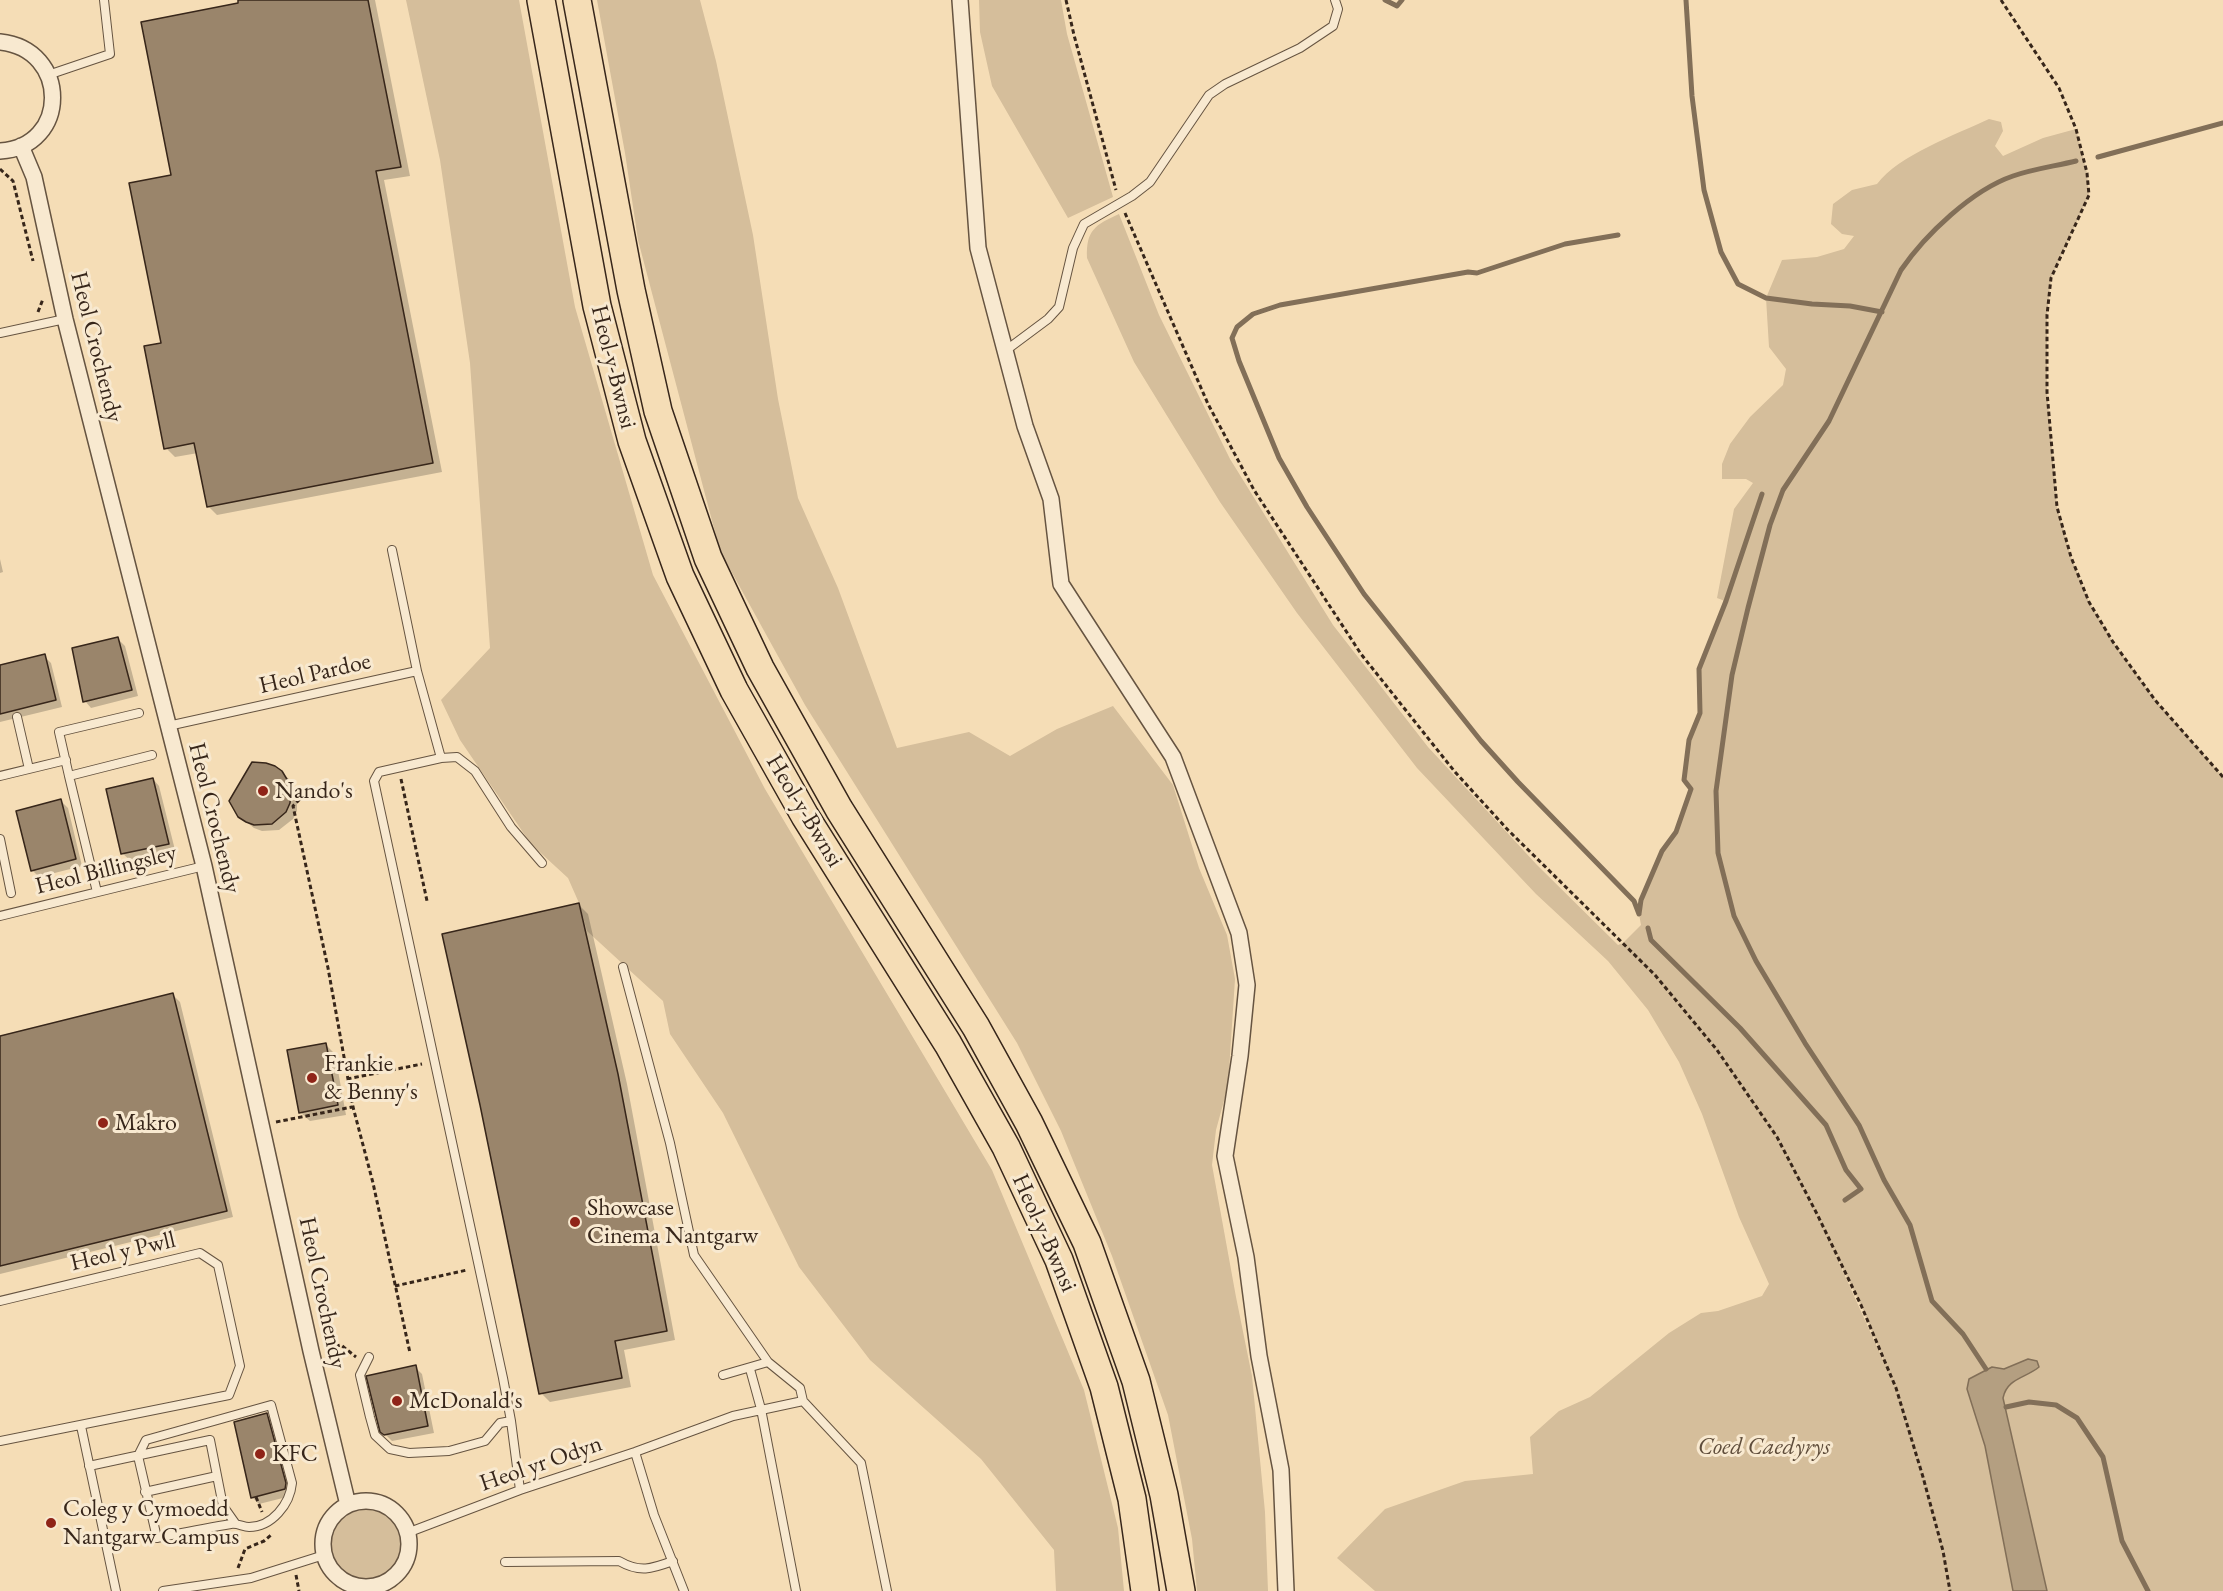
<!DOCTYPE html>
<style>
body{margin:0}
canvas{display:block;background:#f5ddb6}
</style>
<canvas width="2223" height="1591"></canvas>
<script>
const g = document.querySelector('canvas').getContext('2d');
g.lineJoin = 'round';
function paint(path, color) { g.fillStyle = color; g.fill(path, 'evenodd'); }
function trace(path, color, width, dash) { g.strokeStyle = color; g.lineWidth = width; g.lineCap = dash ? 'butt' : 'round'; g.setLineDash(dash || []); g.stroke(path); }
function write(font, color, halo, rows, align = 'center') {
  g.font = font + ' "EB Garamond",serif'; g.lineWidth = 6; g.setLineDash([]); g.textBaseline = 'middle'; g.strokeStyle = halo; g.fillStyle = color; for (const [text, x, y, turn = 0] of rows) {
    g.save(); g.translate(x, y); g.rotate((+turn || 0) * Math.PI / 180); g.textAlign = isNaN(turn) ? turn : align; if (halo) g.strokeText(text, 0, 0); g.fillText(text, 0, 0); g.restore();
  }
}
paint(new Path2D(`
 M406,0H519L575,307L653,575L765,789L992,1170L1084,1390L1118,1528L1124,1591H1056L1054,1550L981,1459L870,1360L799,1267L723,1113L670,1034L663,1001L587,931L579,903L568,878L531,844L460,740L441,700L490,648L470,363L440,160Z
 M597,0H700L716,61L753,235L778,399L798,498L838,588L897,748L969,732L1010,756L1057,729L1113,706L1173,785L1199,868L1227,935L1235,979L1228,1086L1216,1130L1212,1165L1236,1297L1252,1376L1265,1512L1268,1591H1197L1192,1539L1168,1415L1112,1256L1061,1131L1017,1043L805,705L720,551L638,240L625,153Z
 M979,0H1061L1067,34L1113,197L1068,218L992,86L980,32Z
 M1989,119L2001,122L2003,131L1995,146L2003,156L2043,138L2076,129L2087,173L2089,195L2051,278L2047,315V392L2057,507L2071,557L2089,602L2113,642L2155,700L2223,777V1591H1375L1337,1558L1385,1509L1465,1481L1533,1474L1530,1437L1559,1411L1590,1397L1669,1333L1701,1313L1718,1311L1762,1296L1769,1284L1739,1217L1702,1114L1679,1062L1648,1010L1608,961L1536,894L1417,768L1297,613L1220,502L1134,362L1087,258C1086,230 1095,225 1119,214L1159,315L1230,459L1333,625L1428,747L1537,865L1618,945L1623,943L1641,925L1639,914L1641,900L1662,851L1676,832L1691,789L1684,780L1689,740L1700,713L1699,669L1725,601L1717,598L1734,509L1753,483L1746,479H1722V464L1730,444L1750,417L1783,385L1786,369L1769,347L1766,298L1782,260L1817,257L1844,249L1854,236L1842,234L1831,224L1833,204L1852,190L1877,184C1899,155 1955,135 1989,119ZM1831,1245L1861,1305L1884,1361L1883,1360Z
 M323 1544a43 43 0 1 1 86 0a43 43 0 1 1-86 0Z`), '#d5be9b');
const water = new Path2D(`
 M2028,1359L2037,1361L2039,1367C2026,1378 2007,1378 2003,1398L2047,1591H2013L1985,1446L1967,1389L1969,1379L1992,1367L2004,1369Z`);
paint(water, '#b49f81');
trace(water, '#826f58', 1.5);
paint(new Path2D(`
 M239,0H375L410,176L384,180L442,472L217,515L208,506L198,453L175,457L166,448L162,344L173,176L240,5Z
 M0,559L3,572L0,573Z
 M118,639L125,646L138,696L91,708L85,701Z
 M44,656L51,663L62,707L0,722V667Z
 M281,772L289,779L297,794V811L293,819L279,830L262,831L254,828L239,816Z
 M153,779L159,786L175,850L130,860L123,854Z
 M61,801L68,808L82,866L39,877L32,870Z
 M579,905L588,914L627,1084L675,1340L624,1350L631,1387L550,1402L541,1393Z
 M173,995L180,1002L233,1217L0,1274V1037Z
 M325,1044L335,1054L346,1115L310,1121L300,1112Z
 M415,1367L422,1374L434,1433L392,1441L382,1431Z
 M266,1415L273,1421L292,1491L291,1496L259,1504L252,1497Z`), '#0003');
trace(new Path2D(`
 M1385,0L1397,6L1402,0
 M1686,0L1692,96L1704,190L1721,252L1738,284L1766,298L1812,304L1850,306L1882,312
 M2098,157L2223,123
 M1618,235L1565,244L1477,273L1468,272L1280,305L1253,314L1237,327L1232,338L1239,361L1279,458L1307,507L1364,594L1481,741L1518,782L1634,901L1639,914
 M1639,914L1641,900L1662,851L1676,832L1691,789L1684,780L1689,740L1700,713L1699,669L1726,601L1762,494
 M1648,928L1651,940L1740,1028L1826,1125L1846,1170L1861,1189L1845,1200
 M1986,1369L1963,1334L1932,1301L1910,1225L1884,1180L1859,1125L1805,1043L1756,961L1734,916L1718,853L1716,791L1732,675L1748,608L1770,525L1783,490L1829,421L1901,270C1925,235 1972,190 2013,176C2033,169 2056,166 2076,161
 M2006,1407L2029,1402L2056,1405L2077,1418L2103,1457L2122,1541L2148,1591`), '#826f58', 5);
const building = new Path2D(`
 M238,0H368L401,167L376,171L433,463L207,507L194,443L164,449L144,346L161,343L129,183L171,175L141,22L238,3Z
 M118,637L132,690L83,702L72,648Z
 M45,654L56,700L0,714V665Z
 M252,762L266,763L275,766L282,771L291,786L290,803L286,812L272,824L254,825L246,822L238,817L229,801Z
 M153,778L169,844L121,854L106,789Z
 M61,799L76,859L31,871L16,811Z
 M579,903L618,1074L667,1331L615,1341L622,1378L539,1394L480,1105L442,934Z
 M173,993L227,1211L0,1266V1036Z
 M326,1043L338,1105L299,1113L287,1050Z
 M416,1365L428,1426L384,1435L380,1432L366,1376Z
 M267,1413L286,1483L285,1489L251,1498L234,1422Z`);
paint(building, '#9a856b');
trace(building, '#37261a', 1.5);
const lane = new Path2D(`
 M48,75L110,54L104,0
 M0,333L65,319
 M1005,351L1048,319L1059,307L1073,248L1084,224L1132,196L1150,182L1209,95L1225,84L1300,48L1333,26L1338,9L1335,0
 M392,550L417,671
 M17,717L29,769
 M168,726L417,671L441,758L379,772L374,781L503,1378L511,1421L520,1490
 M441,758L457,757L475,771L511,827L542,863
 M0,776L66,760
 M69,776L59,732L139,713
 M0,839L11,893
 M97,892L69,776L152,755
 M0,916L204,866
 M623,967L670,1143L694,1255L768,1362L800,1388L803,1401L861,1463L887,1591
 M0,1301L200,1253L218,1265L240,1366L229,1395L0,1441
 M369,1357L360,1375L370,1417L375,1435L390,1449L409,1453L449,1451L485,1441L500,1423L511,1421
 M750,1369L761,1409L796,1591
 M723,1375L768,1362
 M271,1405L292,1483C290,1504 272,1527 249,1527C243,1527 238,1523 231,1524C206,1528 182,1533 157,1538L138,1456L146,1440Z
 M81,1426L116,1591
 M635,1452L654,1515L684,1591
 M89,1466L210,1440L223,1506L235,1523
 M145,1492L217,1476
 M407,1533L520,1490L635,1452L733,1416L803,1401
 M505,1562L619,1561C640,1573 651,1569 673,1561
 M163,1591L251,1578L324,1555`);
const street = new Path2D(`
 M960,0L978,248L1025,426L1051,499L1061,584L1173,757L1239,933L1247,985L1240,1056L1225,1156L1246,1257L1259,1356L1281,1470L1286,1591
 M0,42C70,49 70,147 0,151
 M21,146L34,177L65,319L204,866L311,1351L348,1505
 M323 1544a43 43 0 1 1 86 0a43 43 0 1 1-86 0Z`);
const highway = new Path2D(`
 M541,0L597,306L632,441L680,576L734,690L805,816L948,1044L1006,1147L1059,1260L1104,1387L1132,1499L1145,1591
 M577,0L631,290L658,411L708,558L760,668L839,809L976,1027L1029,1123L1087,1243L1136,1381L1164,1495L1181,1591`);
trace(lane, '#665441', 10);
trace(street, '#665441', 18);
trace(highway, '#37261a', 30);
trace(new Path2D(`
 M1066,0L1074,35L1116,190
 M2001,0L2059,88L2076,129L2087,173L2089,195L2051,278L2047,315V392L2057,507L2071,557L2089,602L2113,642L2155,700L2223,777
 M0,169L13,181L33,261
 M1125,213L1208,404L1254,490L1361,654L1455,772L1508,830L1655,975L1717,1050L1777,1137L1817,1214L1861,1305L1896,1388L1923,1477L1943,1551L1950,1591
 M38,312L43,299
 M401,779L427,901
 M305,794L293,806L328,968L353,1107L373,1183L410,1353
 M347,1079L422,1064
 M276,1122L352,1107
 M395,1286L467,1270
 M328,1348L341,1345L356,1357
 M256,1497L262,1512
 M238,1568L245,1549L264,1541L271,1535
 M296,1575L299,1591`), '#37261a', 3, [4.5, 3]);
trace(lane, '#f8e9d0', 8);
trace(street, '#f8e9d0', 15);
trace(highway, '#f5ddb6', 27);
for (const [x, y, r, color] of [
 [263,791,6,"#8f2418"],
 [312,1078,6,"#8f2418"],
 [103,1123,6,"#8f2418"],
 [575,1222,6,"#8f2418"],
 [397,1401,6,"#8f2418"],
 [260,1454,6,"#8f2418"],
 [51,1523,6,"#8f2418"]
]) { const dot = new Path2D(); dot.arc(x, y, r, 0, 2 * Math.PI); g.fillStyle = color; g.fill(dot); trace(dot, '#f8e9d0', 2); }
write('24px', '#37261a', '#f8e9d0', [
 ["Heol Crochendy",96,347,76],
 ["Heol-y-Bwnsi",613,367,76],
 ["Heol Pardoe",315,674,-13],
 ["Heol-y-Bwnsi",804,811,59],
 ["Heol Crochendy",214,818,76],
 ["Heol Billingsley",106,870,-14],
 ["Heol-y-Bwnsi",1044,1233,66],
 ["Heol y Pwll",123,1252,-13],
 ["Heol Crochendy",322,1293,78],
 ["Heol yr Odyn",541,1464,-19]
]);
write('24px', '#37261a', '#f8e9d0', [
 ["Nando's",275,791],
 ["Frankie",324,1064],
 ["& Benny's",324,1092],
 ["Makro",115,1123],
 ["Showcase",587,1208],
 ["Cinema Nantgarw",587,1236],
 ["McDonald's",409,1401],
 ["KFC",272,1454],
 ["Coleg y Cymoedd",63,1509],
 ["Nantgarw Campus",63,1537]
], 'left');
write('italic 24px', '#5e4c3a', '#f8e9d0', [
 ["Coed Caedyrys",1764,1447]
]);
</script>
